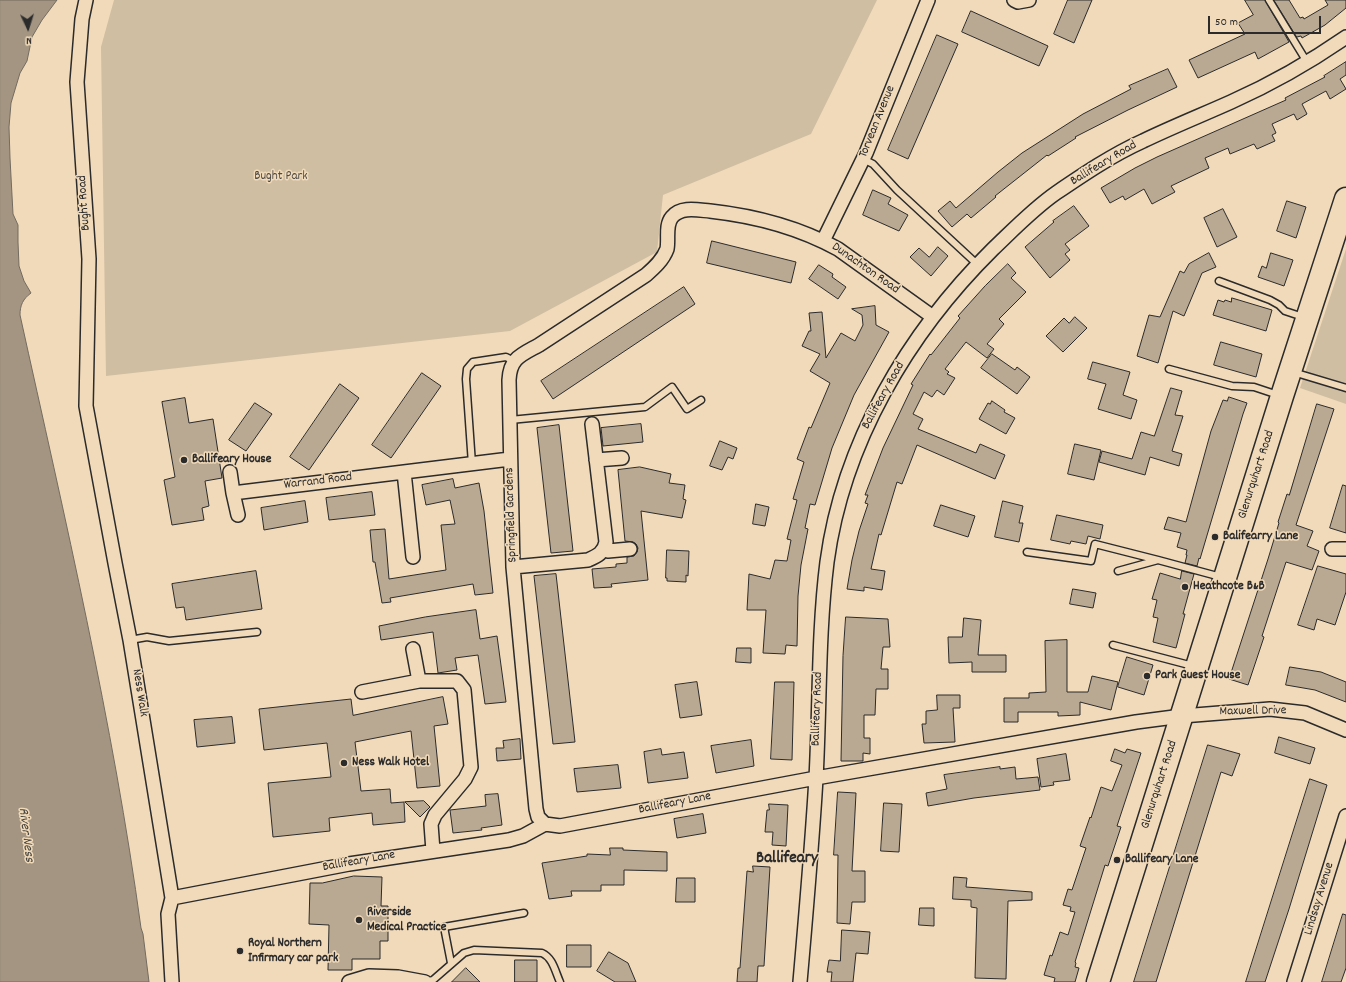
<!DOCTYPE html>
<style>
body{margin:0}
#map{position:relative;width:1346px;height:982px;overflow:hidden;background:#f1daba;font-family:Dekko,sans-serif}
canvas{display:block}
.north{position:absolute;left:8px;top:8px;width:40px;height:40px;-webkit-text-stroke:3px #f1daba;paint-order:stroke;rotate:176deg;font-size:11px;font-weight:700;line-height:16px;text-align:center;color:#2b2b2b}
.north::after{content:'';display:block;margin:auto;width:14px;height:18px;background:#2b2b2b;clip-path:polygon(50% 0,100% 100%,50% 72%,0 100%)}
.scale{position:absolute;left:1208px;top:16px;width:113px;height:18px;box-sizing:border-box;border:2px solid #2b2b2b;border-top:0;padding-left:5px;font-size:12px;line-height:14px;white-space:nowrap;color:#2b2b2b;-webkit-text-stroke:3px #f1daba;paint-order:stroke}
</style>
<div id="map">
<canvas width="1346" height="982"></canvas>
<div class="north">N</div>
<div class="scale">50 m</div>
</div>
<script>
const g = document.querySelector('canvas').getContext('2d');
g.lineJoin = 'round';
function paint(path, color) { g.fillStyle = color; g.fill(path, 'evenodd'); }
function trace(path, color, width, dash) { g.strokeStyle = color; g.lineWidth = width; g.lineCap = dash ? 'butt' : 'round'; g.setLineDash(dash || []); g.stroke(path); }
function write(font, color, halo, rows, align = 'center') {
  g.font = font + ' Dekko,sans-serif'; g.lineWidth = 3; g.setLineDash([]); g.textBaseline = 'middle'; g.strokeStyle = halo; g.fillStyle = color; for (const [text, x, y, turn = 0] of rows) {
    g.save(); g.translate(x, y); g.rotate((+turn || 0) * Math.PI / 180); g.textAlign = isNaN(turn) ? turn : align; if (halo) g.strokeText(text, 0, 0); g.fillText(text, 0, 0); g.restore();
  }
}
paint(new Path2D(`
 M114,0H877L811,134L663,195L657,252L510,331L106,376L101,47Z
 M1346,249V404L1300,388Z`), '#d0bea2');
const water = new Path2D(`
 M0,0H57L42,20L32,37L27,61L20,73L11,103L9,127L10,158L13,214L18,225V242L19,266L24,281L31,293C23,299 20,305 20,315C65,519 113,722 141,928L143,934L149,982H0Z`);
paint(water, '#a39581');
trace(water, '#736b5f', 1);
const building = new Path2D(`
 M1068,0H1092L1074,43L1054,34Z
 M1245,0H1265L1289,42L1258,59L1255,52L1198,78L1189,60L1245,34L1238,23L1253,15Z
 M1274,0H1289L1300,18L1303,17L1304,19L1328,5L1325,0H1346V8L1325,25L1302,38L1301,36L1297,37Z
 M971,11L1048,46L1039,66L962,32Z
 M937,35L958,44L908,159L888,150Z
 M1346,62V75L1340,79L1346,89L1330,99L1326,91L1302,104L1307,114L1297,120L1294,114L1272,124L1276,133L1272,135L1275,141L1257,149L1254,144L1230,154L1228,148L1205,158L1209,168L1171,186L1175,192L1152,204L1144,189L1125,200L1123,196L1110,203L1101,188L1135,168L1157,157L1286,100L1285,98L1325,77L1324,76Z
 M1168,69L1177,87L1128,110L1075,137L1076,138L1048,156L1047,155L995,196L996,197L971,218L967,214L952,227L938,211L950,201L956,208L998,172L1022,153L1083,114L1131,89L1129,86Z
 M873,190L891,198L888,204L908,215L899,231L863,215Z
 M1287,201L1306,207L1296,238L1277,231Z
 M1074,206L1089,226L1065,244L1070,250L1065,254L1070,260L1050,278L1025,247L1054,222L1053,221Z
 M1223,209L1237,237L1217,247L1204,218Z
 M712,241L796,262L791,283L707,263Z
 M938,247L948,256L931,276L910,257L919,248L929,257Z
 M1209,253L1216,267L1202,273L1184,316L1173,311L1158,363L1137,356L1149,315L1160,317L1180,271L1184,273L1189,264Z
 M1271,253L1293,260L1284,286L1258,277L1262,266L1266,268Z
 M1008,264L1016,273L1011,278L1026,292L999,319L1004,324L987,344L994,349L987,358L966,342L945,369L949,372L947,374L955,378L944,395L937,390L932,397L924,392L913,414L923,419L918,429L976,453L980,444L1005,455L995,479L917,445L902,484L897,482L881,535L879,534L871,569L885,571L882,590L864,587V591L847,589L852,560L859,531L868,504L865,503L868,495H865L883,448L913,385L911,384L930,354L931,355L960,318L958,316L985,286Z
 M819,265L833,274L832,277L846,287L838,299L809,279Z
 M684,287L695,304L553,399L541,381Z
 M1232,298L1272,310L1266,331L1213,315L1218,300L1224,302L1225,300L1231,302Z
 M875,306L876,325L889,332L854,395L832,448L815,505L810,504L805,528L808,529L801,565L798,596L797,646L786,645L785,654L763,653L766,610H747L749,574L770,579L775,560L787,561L791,540L787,539L797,500L793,499L804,462L797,459L809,427L811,428L830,383L810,371L820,354L802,346L809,331H811L809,313L822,312L826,358L841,333L855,341L863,325L862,315L852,309Z
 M1075,317L1087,328L1063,352L1046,336L1064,318L1069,323Z
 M1221,342L1262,354L1256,377L1214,365Z
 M992,354L1015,370L1017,367L1030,377L1017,394L981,368Z
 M1093,362L1130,372L1123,395L1137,400L1131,419L1098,409L1106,384L1088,379Z
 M422,373L441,386L391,458L372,445Z
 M340,384L359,398L309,470L290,457Z
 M1171,388L1182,391L1175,415L1183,416L1172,451L1182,454L1179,466L1150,457L1145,475L1099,462L1102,451L1132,459L1141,432L1154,436Z
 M1229,397L1247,403L1243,414L1200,559L1199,558L1197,566L1185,563L1187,555H1186L1187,550L1177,547L1181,533L1164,529L1168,517L1186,522L1211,431L1223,400L1227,401Z
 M185,398L189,423L213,419L222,478L205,481L209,506L202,508L204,520L172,525L164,480L175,477L162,402Z
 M992,401L1005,410L1004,412L1015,418L1006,434L979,419L988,403L990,404Z
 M255,403L272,414L246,451L229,440Z
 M1317,404L1334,409L1296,525L1313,531L1307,546L1319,551L1312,570L1286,562L1262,636L1264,637L1248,685L1229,679L1268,559L1279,523L1278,522L1287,494L1289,495Z
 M641,424L643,442L603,446L601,428Z
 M559,425L573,551L551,553L537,428Z
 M720,441L737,448L733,459L728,457L722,470L710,466Z
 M1075,444L1101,450L1094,480L1068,474Z
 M640,467L671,474L669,483L685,485L683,499L686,500L682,518L641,511L648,580L611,584L612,587L594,588L592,569L616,567V564L627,563V557L634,556L637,552L638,548L636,544L633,542L625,541L618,470Z
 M453,479L455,488L479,483L484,511L493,593L475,595L473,584L390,598L391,602L382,603L375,562H373L370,530L385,529L389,579L446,570L441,525L455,524L450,500L426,505L422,485Z
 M1343,485L1346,486V533L1330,528Z
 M372,492L375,515L329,520L326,498Z
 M305,501L308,522L264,530L261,508Z
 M1003,501L1023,506L1019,523H1023L1019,542L995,537Z
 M756,504L769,507L765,526L753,524Z
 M941,505L975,516L968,537L934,526Z
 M1057,515L1103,525L1100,539L1088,536L1086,544L1071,541L1070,544L1051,540Z
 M667,550L689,551L688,576L686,575V582L667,581V578H666Z
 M1318,566L1346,574V592L1335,625L1317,619L1314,630L1298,625Z
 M256,571L262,609L186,620L184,607L176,608L172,584Z
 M1182,571L1194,574L1183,614H1185L1176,648L1153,642L1158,618L1153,617L1157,600L1152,599L1160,573L1180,579Z
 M556,574L575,742L553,744L534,576Z
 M1073,589L1096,593L1093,608L1070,604Z
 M476,610L480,639L497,636L506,702L485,704L478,655L455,658L457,670L438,673L433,632L381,640L379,626L425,617Z
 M846,617L888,619L890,647H883L881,669H888V689H876L875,715H864V738H870V754L863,753V761H841L843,656Z
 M964,618L981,620L978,655H1006V672H972V662L949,663L948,637H962Z
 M1067,640V692H1088L1092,676L1118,682L1111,710L1080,702V715L1058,716V712H1018V722H1004V698H1029V693L1046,692L1045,641Z
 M737,648H751V663L736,662Z
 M1127,657L1153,665L1144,695L1118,687Z
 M1290,667L1321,672L1346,682V702L1315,690L1286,685Z
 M697,682L702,715L680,718L675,685Z
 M775,682H794L792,760L771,759Z
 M937,695H960V708H953L955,742L924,743L922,724H926V711L937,710Z
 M443,697L448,724L434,726L440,786L417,788L411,731L355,742L361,791L390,789L391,803L404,802L405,822L373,825L372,813L329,818L330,831L273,837L268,783L331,777L327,743L264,750L259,709L351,699L353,715Z
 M232,717L235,743L197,747L194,720Z
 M1279,737L1315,748L1310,764L1275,753Z
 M520,739L521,759L497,761L496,748H504L503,741Z
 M751,740L754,766L716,773L711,746Z
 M1208,745L1240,754L1232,776L1221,772L1156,982H1134Z
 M661,749L662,755L684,752L688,778L648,783L644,752Z
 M1115,749L1125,753L1127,749L1141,753L1117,826L1121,827L1108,866L1105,865L1075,962L1076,963L1075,967L1079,968L1075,982H1054L1055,978L1044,975L1050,955L1052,956L1060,932L1068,935L1075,912L1070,911L1071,907L1063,905L1068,889L1072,890L1086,848L1080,846L1090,817L1091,818L1101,787L1112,791L1122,765L1111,761Z
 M1066,754L1070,780L1053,782L1054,785L1041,787L1037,759Z
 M618,765L621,788L577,792L574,769Z
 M1000,767V769L1015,767L1016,779L1038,777L1040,790L974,798L928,806L926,793L947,789L944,775Z
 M1310,779L1327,785L1289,909L1265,982H1246Z
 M838,792L856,793L852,871H865V902H852L850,924L837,923L838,855H834Z
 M498,794L502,825L481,828L482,830L453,833L450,810L486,806L485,795Z
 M424,801L430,807L420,817L405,802Z
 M884,803L902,804L899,852L881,851Z
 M769,804L788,805L786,846L772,845L773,832H765L767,810H769Z
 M703,814L706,833L677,838L674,819Z
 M610,848H623V850L667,852V871L624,870V885H601V891H571L572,896L549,899L542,863L587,856V854L610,855Z
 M753,866L770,867L764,966H758L757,982H737L738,968H740L747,871L753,872Z
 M354,876L382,877L381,906H388V941H380V959H352V970H328L329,925L309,924L310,883H322Z
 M954,877L967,878L966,887L1032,892V900L1008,901L1006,979L975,978L977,908L971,907V900L953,899Z
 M677,878H695V902H676Z
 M920,908H934V926L919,925Z
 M1343,914L1346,915V968L1341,982H1322Z
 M842,930L870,932L868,954L856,953L853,982H831L832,972H827L829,960L840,961Z
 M567,945H591V967H567Z
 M609,952L628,963L636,982H615L597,971Z
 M515,960H537V982H515Z
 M466,968L480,982H452Z`);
paint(building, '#baa992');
trace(building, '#2b2b2b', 1);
const lane = new Path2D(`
 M1269,0L1307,62
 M863,159L873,164L897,190L977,264
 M1219,281L1270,300L1279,305L1285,311L1303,317
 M1169,369L1232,386L1254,387L1278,395
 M1293,372L1346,388
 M510,420L645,407L672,387L687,409L701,400
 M472,464L466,379L467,369L473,362L506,357L514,361
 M1027,552L1091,561L1095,544L1158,560
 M1118,571L1158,560L1221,577
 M130,640L147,637L169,641L257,632
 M1113,645L1193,666
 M451,963L444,927L524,913
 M425,982L433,980L464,953L474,950L542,953C553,958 555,971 560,982`);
const street = new Path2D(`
 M86,0L82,19L77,82L89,259L86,406L115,563L130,640L172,898L168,914L172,982
 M1014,0L1018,2L1029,0
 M823,241L866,153L928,0
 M596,460L622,458
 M230,472L233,493
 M404,472L413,557
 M238,515L233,493L510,459
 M1332,549H1346
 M604,550L608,551L630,549
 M513,567L588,560C597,556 604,553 606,542L592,424
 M413,649L419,681H457L464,690L471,767L465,779L435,815L431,824L433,851
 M362,692L419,681
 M545,824L538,817L536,809L513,567L509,380C510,358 521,355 539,345L646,275C654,268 663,260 667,249C669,239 665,225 672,217C681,206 698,210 710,211C755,216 798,227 838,249L933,317
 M172,898L349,864L509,840L523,836L545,824L560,826L816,778L1136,722L1182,716L1270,709L1305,713L1346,730
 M349,982L369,976L398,977L425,982
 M800,982C806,914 812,846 816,778C820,706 818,634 827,562C843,443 908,333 993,249C1013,230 1033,209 1056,193C1084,174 1112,155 1143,141C1172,127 1202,115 1231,102C1271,84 1310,62 1346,37
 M1294,982L1346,816`);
const highway = new Path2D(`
 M1098,982L1282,396L1346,199`);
trace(lane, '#2b2b2b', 9);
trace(street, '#2b2b2b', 16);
trace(highway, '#2b2b2b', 25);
trace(lane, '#f1daba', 6);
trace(street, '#f1daba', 13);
trace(highway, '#f1daba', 22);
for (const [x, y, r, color] of [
 [184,460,4,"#2b2b2b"],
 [1215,537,4,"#2b2b2b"],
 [1185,587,4,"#2b2b2b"],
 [1147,676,4,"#2b2b2b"],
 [344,763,4,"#2b2b2b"],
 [1117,860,4,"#2b2b2b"],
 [359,920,4,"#2b2b2b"],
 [240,951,4,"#2b2b2b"]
]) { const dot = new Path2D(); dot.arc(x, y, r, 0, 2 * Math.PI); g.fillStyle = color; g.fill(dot); trace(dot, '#f1daba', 1.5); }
write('13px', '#2b2b2b', '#f1daba', [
 ["Torvean Avenue",878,122,-68],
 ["Ballifeary Road",1104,164,-31],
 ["Bught Road",85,203,-94],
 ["Dunachton Road",865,269,35],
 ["Ballifeary Road",884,396,-61],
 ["Glenurquhart Road",1257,475,-72],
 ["Warrand Road",318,482,-7],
 ["Springfield Gardens",512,515,-92],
 ["Ness Walk",139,693,81],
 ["Ballifeary Road",818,709,-88],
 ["Maxwell Drive",1253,712,-1],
 ["Glenurquhart Road",1160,785,-72],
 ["Ballifeary Lane",675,804,-11],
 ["Ballifeary Lane",359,862,-10],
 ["Lindsay Avenue",1320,899,-73]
]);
write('13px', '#4c4843', '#f1daba', [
 ["Bught Park",281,177]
]);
write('bold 13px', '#2b2b2b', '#f1daba', [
 ["Ballifeary House",192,460],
 ["Balifearry Lane",1223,537],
 ["Heathcote B&B",1193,587],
 ["Park Guest House",1155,676],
 ["Ness Walk Hotel",352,763],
 ["Ballifeary Lane",1125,860],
 ["Riverside",367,913],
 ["Medical Practice",367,928],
 ["Royal Northern",248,944],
 ["Infirmary car park",248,959]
], 'left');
write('italic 14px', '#494640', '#f1daba', [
 ["River Ness",25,835,83]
]);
write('bold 17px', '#2b2b2b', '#f1daba', [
 ["Ballifeary",787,860]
]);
</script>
